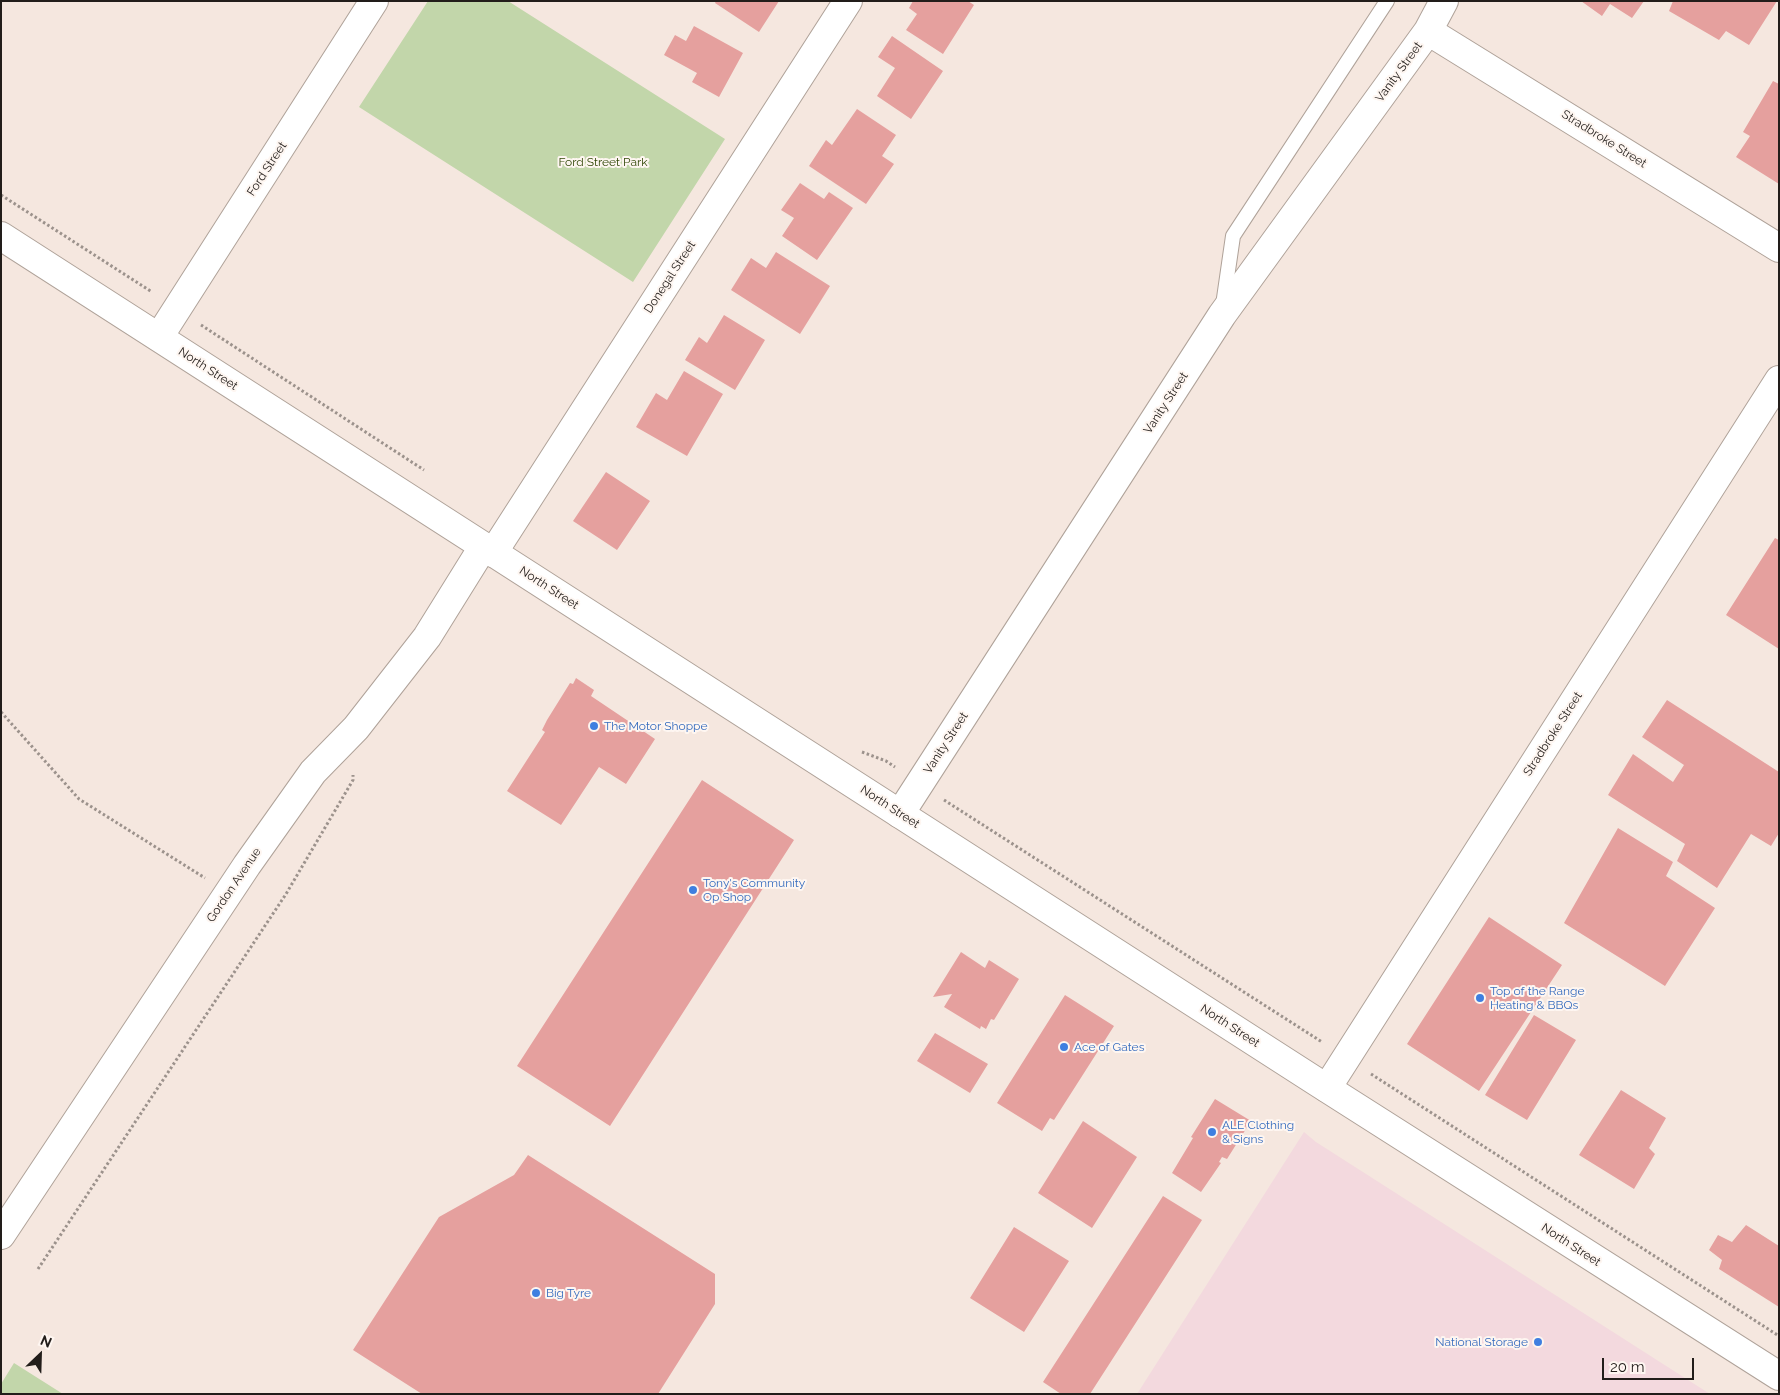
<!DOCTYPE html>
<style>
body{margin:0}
#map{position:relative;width:1780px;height:1395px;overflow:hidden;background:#f5e7df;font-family:Raleway,sans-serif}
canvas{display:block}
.frame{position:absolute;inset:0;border:2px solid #221d1a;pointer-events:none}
.north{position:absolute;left:15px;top:1330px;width:50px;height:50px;-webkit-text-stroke:4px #fef6f1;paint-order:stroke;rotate:24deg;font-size:14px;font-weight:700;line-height:20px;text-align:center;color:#221d1a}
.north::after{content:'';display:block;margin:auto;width:18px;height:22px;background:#221d1a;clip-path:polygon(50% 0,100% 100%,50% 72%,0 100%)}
.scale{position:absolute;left:1602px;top:1358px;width:92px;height:22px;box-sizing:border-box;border:2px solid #221d1a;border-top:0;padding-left:6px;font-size:15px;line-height:18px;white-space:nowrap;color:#221d1a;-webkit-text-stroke:4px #fef6f1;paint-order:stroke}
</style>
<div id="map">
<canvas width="1780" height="1395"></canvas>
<div class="frame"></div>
<div class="north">N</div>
<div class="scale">20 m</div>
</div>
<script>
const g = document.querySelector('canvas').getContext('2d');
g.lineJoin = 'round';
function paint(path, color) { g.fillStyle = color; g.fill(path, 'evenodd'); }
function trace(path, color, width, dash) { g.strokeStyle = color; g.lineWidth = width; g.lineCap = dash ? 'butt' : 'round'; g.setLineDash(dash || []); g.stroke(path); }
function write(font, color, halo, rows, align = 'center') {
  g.font = font + ' Raleway,sans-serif'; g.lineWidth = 4; g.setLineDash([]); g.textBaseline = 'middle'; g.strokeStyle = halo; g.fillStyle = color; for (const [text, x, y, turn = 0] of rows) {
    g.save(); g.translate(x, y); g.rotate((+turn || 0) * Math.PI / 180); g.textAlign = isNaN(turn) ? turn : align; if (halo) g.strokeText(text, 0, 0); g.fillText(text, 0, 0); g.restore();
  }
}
paint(new Path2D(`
 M1304,1132L1316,1142L1710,1394H1137Z`), '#f3d9de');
paint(new Path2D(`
 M428,1H508L725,139L633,282L359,107Z
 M14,1363L63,1394H1V1384Z`), '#c2d6aa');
paint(new Path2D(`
 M716,1H779L759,32L715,3Z
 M913,1H968L974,5L943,54L906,30L917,14L909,8Z
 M1581,1H1644L1632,18L1610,4L1602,16Z
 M1673,1H1777L1749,45L1726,31L1719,40L1669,11Z
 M694,26L743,53L719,97L692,82L697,73L664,55L675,35L686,41Z
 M892,36L943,71L911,119L877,96L895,68L878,57Z
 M1773,81L1779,84V184L1736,157L1750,136L1743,132Z
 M857,109L896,135L882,156L894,164L866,204L809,166L826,140L832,145Z
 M800,183L824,199L829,192L853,208L817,260L782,236L794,218L781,210Z
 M776,252L830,286L800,334L731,290L751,258L766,268Z
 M724,315L765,340L735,390L685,360L699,337L707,343Z
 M684,371L723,394L687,456L636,427L656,393L667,400Z
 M606,472L650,501L617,550L573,521Z
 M1775,538L1779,540V649L1726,615Z
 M576,678L594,690L591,696L655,739L626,784L599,767L561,825L507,791L545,732L542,730L547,720L570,683L573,684Z
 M1667,700L1779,772V833L1771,846L1751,834L1717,888L1677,861L1685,844L1608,795L1633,754L1673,782L1684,765L1642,737Z
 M702,780L794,840L610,1126L517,1066Z
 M1618,828L1673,862L1666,876L1715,908L1665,986L1564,923Z
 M1489,917L1562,965L1479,1091L1407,1044Z
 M961,952L985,968L989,960L1019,979L994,1020L991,1019L986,1029L981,1026L980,1029L944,1007L952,994L933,997Z
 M1065,995L1114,1026L1054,1120L1050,1118L1042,1131L997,1103Z
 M1534,1015L1576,1040L1527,1120L1485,1095Z
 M935,1033L988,1064L970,1093L917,1061Z
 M1621,1090L1666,1118L1649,1148L1655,1154L1634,1189L1579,1155Z
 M1215,1099L1251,1121L1227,1159L1222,1157L1219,1162L1221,1163L1201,1192L1172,1173L1193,1138L1191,1137Z
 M1083,1121L1137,1157L1092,1228L1038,1193Z
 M528,1155L715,1274V1304L658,1394H422L353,1350L439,1217L514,1175Z
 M1163,1196L1202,1220L1090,1394H1061L1043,1382Z
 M1746,1225L1779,1246V1307L1719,1269L1722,1260L1709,1250L1718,1235L1732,1242Z
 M1014,1227L1069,1261L1024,1332L970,1298Z`), '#e5a09e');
const lane = new Path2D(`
 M1223,305L1233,236L1387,1`);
const street = new Path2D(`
 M1428,31L1779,248
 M159,337L374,1
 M493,553L848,1
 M900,814L1222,315L1428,31L1444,1
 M1327,1088L1779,380
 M1,1235L247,865L313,772L356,728L427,637L483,547`);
const secondary = new Path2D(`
 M1,236L1317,1082L1779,1376`);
trace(lane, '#afa299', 16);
trace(street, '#afa299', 30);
trace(secondary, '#afa299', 30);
trace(new Path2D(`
 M1,195L152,292
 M201,325L424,470
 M1,712L79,799L205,878
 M862,752L886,761L895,767
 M944,800L1322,1042
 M1371,1074L1779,1336
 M38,1269L286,894L353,780V775`), '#9c928c', 3, [2.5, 2.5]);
trace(lane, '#fff', 14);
trace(street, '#fff', 28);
trace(secondary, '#fff', 28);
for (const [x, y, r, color] of [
 [594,726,5,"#3f7fe0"],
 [693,890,5,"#3f7fe0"],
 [1480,998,5,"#3f7fe0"],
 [1064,1047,5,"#3f7fe0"],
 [1212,1132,5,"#3f7fe0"],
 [536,1293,5,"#3f7fe0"],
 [1538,1342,5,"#3f7fe0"]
]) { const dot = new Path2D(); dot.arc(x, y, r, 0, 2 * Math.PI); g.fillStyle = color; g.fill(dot); trace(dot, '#fef6f1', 2); }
write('12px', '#221d1a', '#fef6f1', [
 ["Vanity Street",1399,72,-54],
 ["Stradbroke Street",1604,139,32],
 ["Ford Street",267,169,-57],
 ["Donegal Street",670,277,-57],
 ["North Street",208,369,33],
 ["Vanity Street",1166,403,-57],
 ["North Street",549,588,33],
 ["Stradbroke Street",1553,734,-57],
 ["Vanity Street",946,743,-57],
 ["North Street",890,807,33],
 ["Gordon Avenue",234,885,-56],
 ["North Street",1230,1026,33],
 ["North Street",1571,1245,33]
]);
write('12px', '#314707', '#fef6f1', [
 ["Ford Street Park",603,162]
]);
write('12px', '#366cbe', '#fef6f1', [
 ["The Motor Shoppe",604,726],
 ["Tony's Community",703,883],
 ["Op Shop",703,897],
 ["Top of the Range",1490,991],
 ["Heating & BBQs",1490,1005],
 ["Ace of Gates",1074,1047],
 ["ALE Clothing",1222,1125],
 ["& Signs",1222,1139],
 ["Big Tyre",546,1293],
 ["National Storage",1528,1342,"right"]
], 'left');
</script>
